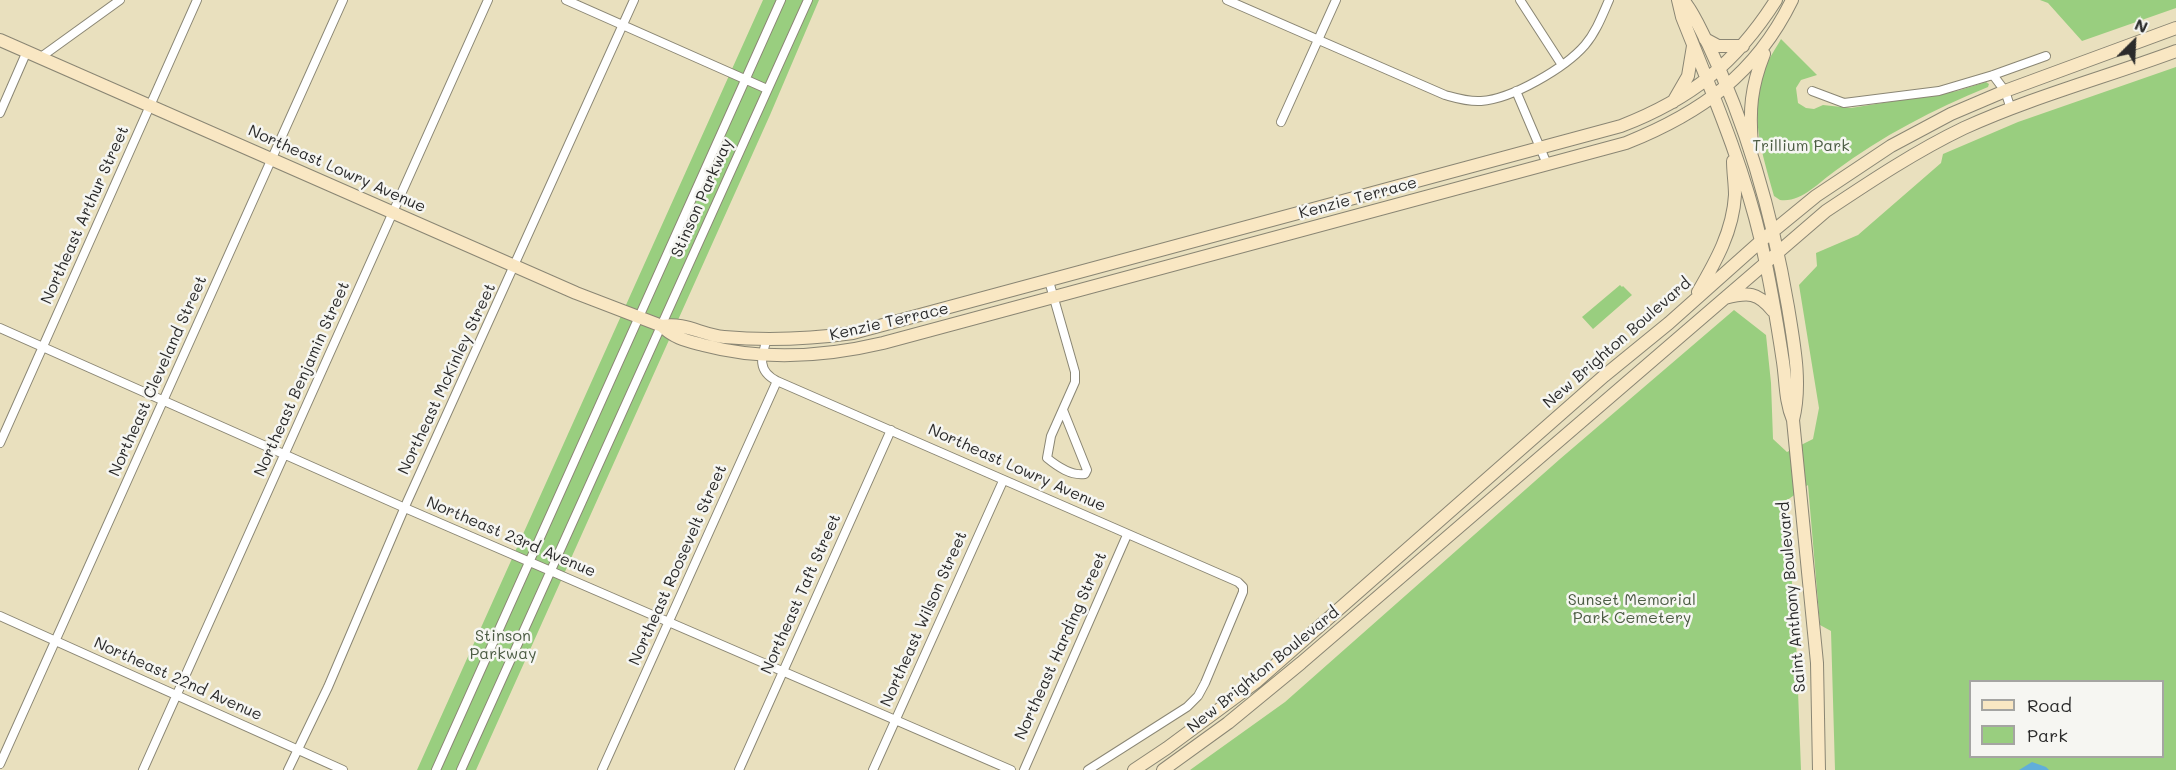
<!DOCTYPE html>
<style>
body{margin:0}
#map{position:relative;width:2176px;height:770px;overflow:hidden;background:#e9e0be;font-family:Mali,sans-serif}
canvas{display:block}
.legend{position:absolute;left:1969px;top:680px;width:195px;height:78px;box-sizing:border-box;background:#f6f6f2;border:2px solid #a5a5a2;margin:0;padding:8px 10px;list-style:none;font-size:18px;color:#2b2b2b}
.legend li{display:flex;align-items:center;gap:12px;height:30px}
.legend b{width:30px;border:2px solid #a5a5a2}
.north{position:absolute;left:2104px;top:12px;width:60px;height:60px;-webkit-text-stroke:4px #f6f6f2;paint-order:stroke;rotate:24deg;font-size:16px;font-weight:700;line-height:24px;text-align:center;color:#2b2b2b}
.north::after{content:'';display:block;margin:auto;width:21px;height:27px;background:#2b2b2b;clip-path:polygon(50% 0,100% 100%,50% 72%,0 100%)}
</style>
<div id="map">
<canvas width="2176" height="770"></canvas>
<ul class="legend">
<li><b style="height:8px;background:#f9e7c3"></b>Road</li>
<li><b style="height:16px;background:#99ce7f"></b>Park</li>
</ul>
<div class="north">N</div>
</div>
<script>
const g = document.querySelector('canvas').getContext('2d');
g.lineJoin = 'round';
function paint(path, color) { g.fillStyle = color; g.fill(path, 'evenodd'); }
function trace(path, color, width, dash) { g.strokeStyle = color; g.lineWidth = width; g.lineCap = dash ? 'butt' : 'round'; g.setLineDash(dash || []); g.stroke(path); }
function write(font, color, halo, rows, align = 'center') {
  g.font = font + ' Mali,sans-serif'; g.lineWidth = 5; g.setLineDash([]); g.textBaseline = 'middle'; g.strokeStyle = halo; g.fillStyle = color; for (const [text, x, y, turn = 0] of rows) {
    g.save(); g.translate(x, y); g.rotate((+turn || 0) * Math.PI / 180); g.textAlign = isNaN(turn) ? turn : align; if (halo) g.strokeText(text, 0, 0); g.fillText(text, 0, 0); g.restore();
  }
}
paint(new Path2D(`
 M763,0H819L770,115L476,770H417Z
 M2040,0H2176V8L2082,41L2048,3Z
 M1781,39L1817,75L1801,80L1796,88L1798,103L1806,108L1814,109L1823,105L1851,108L1957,91L1986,82L1989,84L1988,87C1934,109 1882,136 1835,171C1818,183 1801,203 1780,200L1774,196C1762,152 1748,113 1765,68C1769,58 1776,48 1781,39Z
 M2176,67V770H1835L1831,631L1820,625L1808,485L1786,501L1796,638L1801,770H1190L1285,702L1560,459L1734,310L1766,335L1771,383L1773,439L1787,452L1813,439L1819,408L1799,285L1817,266L1816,253L1858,235L1941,163L1943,154L2018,122ZM1970,682H2162V756H1970Z
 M1620,285L1622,287L1623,286L1632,295L1593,329L1582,317Z`), '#99ce7f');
paint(new Path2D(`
 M2032,762L2046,767L2049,770H2019Z`), '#61aeda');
const street = new Path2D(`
 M566,0L767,89
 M1227,0L1445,95C1456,98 1468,102 1481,101C1512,99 1565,68 1585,45C1596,32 1602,16 1609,0
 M1520,0L1562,65
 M41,57L120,0
 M1993,75L2005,91L2011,109
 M1516,91L1547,164
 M1812,91L1844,103L1939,91L1993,75L2046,56
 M0,113L27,51
 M1281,122L1336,0
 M1049,281L1075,372V382L1051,436L1047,458C1058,467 1071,476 1085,474L1087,470L1063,410
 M0,328L405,508L1011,770
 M777,381L1238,582L1243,587V592L1205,683L1198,696L1187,707L1088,770
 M0,443L197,0
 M0,616L343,770
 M0,764L343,0
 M143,770L488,0
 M288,770L328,687L407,502L634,0
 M436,770L781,0
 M461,770L808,0
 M602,770L777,381C757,371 761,357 767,339
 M739,770L891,430
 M873,770L1003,481
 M1024,770L1127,535`);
const secondary = new Path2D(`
 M1678,0L1682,17C1711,90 1743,164 1761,241C1770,281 1777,322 1783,362C1786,382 1785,401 1793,420
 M1683,0C1694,13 1700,29 1708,44C1747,126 1773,218 1788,307C1794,344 1802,384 1793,420L1817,663L1819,770
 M1705,39L1718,46H1743
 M0,40L576,293L662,326C673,338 688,341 703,345C763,361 824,357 883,343L1626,143C1701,113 1756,74 1792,0
 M1673,102L1688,76L1693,46
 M1752,145C1749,110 1751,87 1764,54
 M1698,292C1716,261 1733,231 1735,195C1735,184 1733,172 1733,161
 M1725,298C1748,292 1758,292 1773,311
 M662,326C685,322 702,335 724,337C768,341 810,339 853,333L1621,126C1691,99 1736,63 1776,0
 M1134,770L1167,748L1256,682L1604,376L1669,323L1761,241L1816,196L1891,146L1951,114L2005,91L2176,28
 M1163,770L1228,723L1301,663L1826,211C1871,181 1916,151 1964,128C2032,97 2106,77 2176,51`);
trace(street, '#8a8674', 10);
trace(secondary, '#8a8674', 14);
trace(street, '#fff', 8);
trace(secondary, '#f9e7c3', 12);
write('16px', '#4c5c44', '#f6f6f2', [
 ["Trillium Park",1801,146],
 ["Sunset Memorial",1632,600],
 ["Park Cemetery",1632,618],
 ["Stinson",503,636],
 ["Parkway",503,654]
]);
write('16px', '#2b2b2b', '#f6f6f2', [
 ["Northeast Lowry Avenue",337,169,24],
 ["Stinson Parkway",702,198,-66],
 ["Kenzie Terrace",1358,198,-15],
 ["Northeast Arthur Street",85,215,-66],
 ["Kenzie Terrace",889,322,-13],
 ["New Brighton Boulevard",1617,343,-41],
 ["Northeast Cleveland Street",158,376,-66],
 ["Northeast Benjamin Street",302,379,-66],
 ["Northeast McKinley Street",447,379,-65],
 ["Northeast Lowry Avenue",1017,468,24],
 ["Northeast 23rd Avenue",511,537,23],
 ["Northeast Roosevelt Street",678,565,-66],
 ["Northeast Taft Street",801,594,-66],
 ["Saint Anthony Boulevard",1792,597,-95],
 ["Northeast Wilson Street",924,619,-66],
 ["Northeast Harding Street",1061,646,-66],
 ["New Brighton Boulevard",1263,670,-39],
 ["Northeast 22nd Avenue",178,679,24]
]);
</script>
